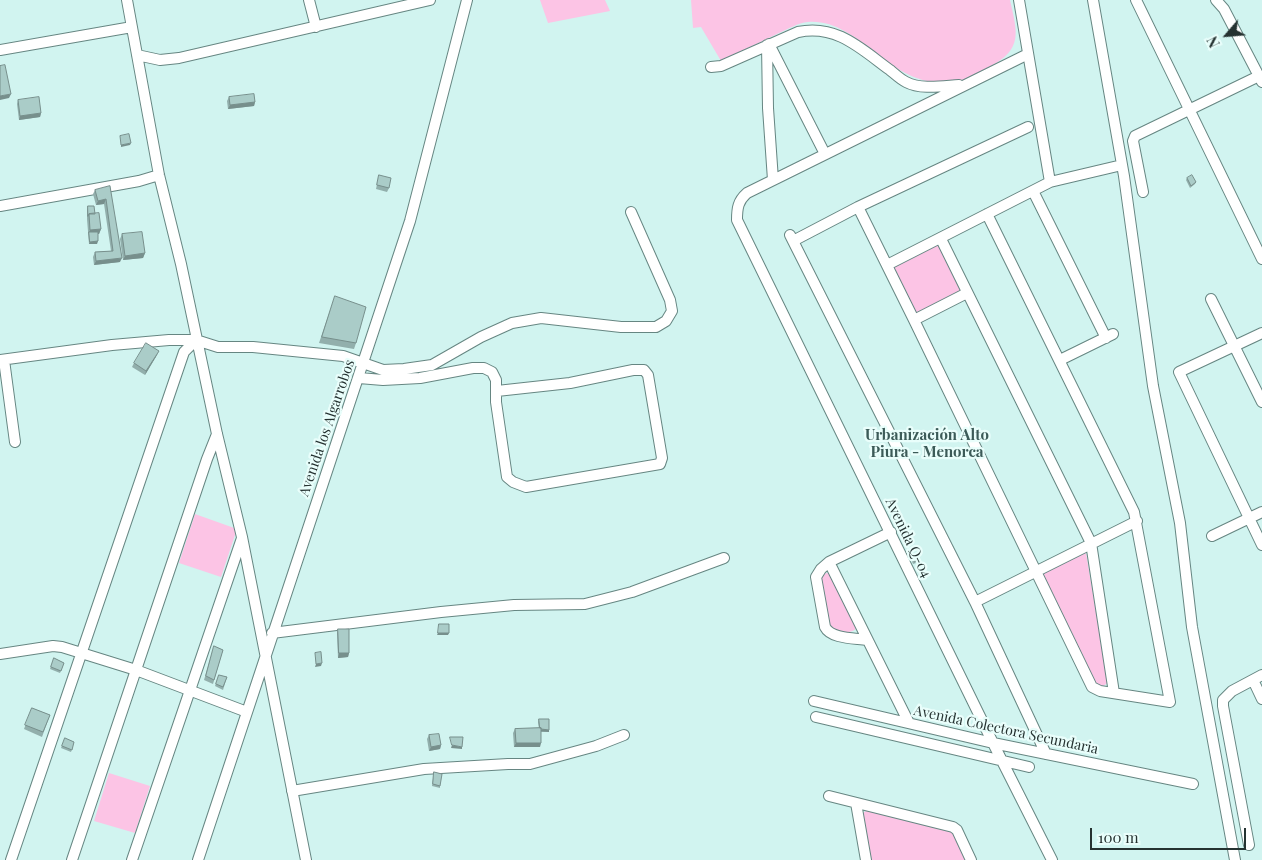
<!DOCTYPE html>
<meta charset="utf-8">
<style>
body{margin:0}
#map{position:relative;width:1262px;height:860px;overflow:hidden;background:#d1f4f0;font-family:"Playfair Display",serif}
canvas{display:block}
.north{position:absolute;left:1202px;top:10px;width:50px;height:50px;-webkit-text-stroke:4px #e9fefb;paint-order:stroke;rotate:243deg;font-size:14px;font-weight:700;line-height:20px;text-align:center;color:#253231}
.north::after{content:'';display:block;margin:auto;width:18px;height:22px;background:#253231;clip-path:polygon(50% 0,100% 100%,50% 72%,0 100%)}
.scale{position:absolute;left:1090px;top:828px;width:156px;height:22px;box-sizing:border-box;border:2px solid #253231;border-top:0;padding-left:6px;font-size:15px;line-height:18px;white-space:nowrap;color:#253231;-webkit-text-stroke:4px #e9fefb;paint-order:stroke}
</style>
<div id="map">
<canvas width="1262" height="860"></canvas>
<div class="north">N</div>
<div class="scale">100 m</div>
</div>
<script>
const g = document.querySelector('canvas').getContext('2d');
g.lineJoin = 'round';
function paint(path, color) { g.fillStyle = color; g.fill(path, 'evenodd'); }
function trace(path, color, width, dash) { g.strokeStyle = color; g.lineWidth = width; g.lineCap = dash ? 'butt' : 'round'; g.setLineDash(dash || []); g.stroke(path); }
function write(font, color, halo, rows, align = 'center') {
  g.font = font + ' "Playfair Display",serif'; g.lineWidth = 4.5; g.setLineDash([]); g.textBaseline = 'middle'; g.strokeStyle = halo; g.fillStyle = color; for (const [text, x, y, turn = 0] of rows) {
    g.save(); g.translate(x, y); g.rotate((+turn || 0) * Math.PI / 180); g.textAlign = isNaN(turn) ? turn : align; if (halo) g.strokeText(text, 0, 0); g.fillText(text, 0, 0); g.restore();
  }
}
paint(new Path2D(`
 M540,0H605L610,11L548,23Z
 M691,0H1010C1017,32 1024,49 989,67C981,71 971,78 962,80C892,98 864,18 808,22C798,23 788,29 779,33C760,42 740,52 721,61L701,27L693,28Z
 M936,245H939L960,288L959,292L916,313L893,266Z
 M195,514L237,529L221,577L179,563Z
 M1086,553L1108,683L1103,686L1094,683L1042,575L1043,572Z
 M826,573L831,574L858,626C852,636 841,631 830,629L820,578Z
 M109,773L150,786L135,833L94,821Z
 M867,810L953,832L967,860H870L862,814Z`), '#fcc4e5');
const minor = new Path2D(`
 M127,0L159,175L181,264L217,434L242,537L306,860
 M309,0L316,27
 M1019,0L1050,182
 M1093,0L1124,176L1153,386L1180,523L1192,627L1235,860
 M1136,0L1262,259
 M1216,0L1224,9L1262,82
 M769,44L825,154
 M767,45L768,108L773,180
 M0,50L132,27
 M1028,54L747,193C738,201 737,208 737,220L993,743L1052,860
 M137,55L160,60L179,58L430,0
 M711,67L721,66L798,32C837,24 861,49 890,70C895,74 900,79 906,82C921,90 943,86 959,85
 M1033,191L1106,338
 M1143,192L1133,141L1135,136L1259,76
 M0,206L139,181L159,175
 M858,207L914,320L1092,687L1100,691L1170,702L1134,512L987,214
 M790,235L975,602L1046,754
 M941,239L1091,543L1114,693
 M793,241L858,207L1028,127
 M887,265L1050,182L1122,165
 M1211,299L1262,402
 M914,320L967,293
 M1262,333L1179,372L1262,545
 M0,360L112,345L169,340H196L218,347H253L343,356L383,370L404,369L432,365L481,337L512,323L541,318L621,327H656L666,321L672,311L670,300L631,212
 M4,360L15,442
 M1060,360L1113,334
 M359,378L383,380L420,378L473,368H484L492,372L496,380V402L507,477L513,482L526,487L660,464L662,458L648,375L644,370H633L570,383L497,391
 M1212,536L1262,512
 M829,562L909,723
 M975,602L1137,521
 M272,633L441,612L514,605L585,604L632,592L724,558
 M867,640C855,638 831,639 825,627L816,577L821,569L829,562L891,532
 M0,654L53,646L62,647L136,670L247,712
 M1253,680L1262,699
 M814,701L993,743L1193,784
 M816,717L1029,767
 M292,791L424,769L508,764H530L596,746L624,735
 M829,796L953,827L957,830L971,860
 M856,803L866,860
 M1249,845L1223,706V700L1232,691L1262,675
 M11,860L184,352L196,340
 M72,860L207,459L217,434
 M132,860L242,538
 M198,860L410,221L467,0`);
trace(minor, '#668682', 12);
trace(minor, '#fff', 10);
paint(new Path2D(`
 M229,97L255,102L254,106L228,109L227,101Z
 M18,100L41,113L40,117L19,120L17,104Z
 M379,175L389,188L387,192L376,189Z
 M1187,178L1196,182L1195,184L1190,188L1186,180Z
 M110,186L120,262L94,265L93,257L95,252L111,251L104,204L96,205L93,194L95,190Z
 M88,206L95,214L101,229L99,234H98L97,244H89L87,219V209Z
 M122,234L145,253L143,258L123,260L120,239Z
 M335,296L356,343L354,349L319,343Z
 M157,355L145,375L132,367L134,363Z
 M910,555L916,563L913,564L910,557Z
 M338,629L349,653L348,657L338,658L337,633Z
 M214,646L223,650L213,684L204,680Z
 M54,658L64,663L60,673L50,669Z
 M219,675L227,677L223,690L215,686Z
 M32,708L50,715L42,737L24,729Z
 M539,719L549,730V732H541L540,747H514L513,733L515,729L539,728L538,722Z
 M429,735L441,745L440,749L429,751L427,739Z
 M65,738L74,742L71,752L61,748Z
 M434,772L440,786V788L432,786Z`), '#92afac');
paint(new Path2D(`
 M11,94L9,98L0,100V96Z
 M255,102L254,106L228,109L230,105Z
 M41,113L40,117L19,120L20,116Z
 M131,143L130,145L121,147V145Z
 M106,199L104,204L96,205L98,201Z
 M101,229L99,234H90L89,232L88,235L90,230Z
 M98,241L97,244H89L90,242Z
 M145,253L143,258L123,260L125,256Z
 M122,258L120,262L94,265L96,261Z
 M159,351L157,355L145,375L146,371Z
 M438,633H449L448,635H437Z
 M339,653H349L348,657L338,658Z
 M322,663L321,666L315,667L316,664Z
 M540,729L549,730V732L539,731Z
 M516,743H541L540,747H514Z
 M441,745L440,749L429,751L431,747Z
 M452,745L462,747V749L451,748Z`), '#778f8c');
const building = new Path2D(`
 M5,65L11,94L0,96V66Z
 M254,94L255,102L230,105L229,97Z
 M39,97L41,113L20,116L18,100Z
 M129,134L131,143L121,145L120,136Z
 M379,175L391,178L389,188L377,185Z
 M1192,175L1196,182L1191,186L1187,178Z
 M110,186L122,258L96,261L95,252L113,251L106,199L98,201L95,190Z
 M88,206H94L95,214H89L88,216Z
 M99,213L101,229L90,230L89,214Z
 M89,232H98V241L90,242Z
 M142,232L145,253L125,256L122,234Z
 M335,296L366,307L356,343L322,337Z
 M146,343L159,351L146,371L134,363Z
 M914,554L917,561L914,562L910,555Z
 M439,624H449V633H438Z
 M338,629H349V653H339Z
 M214,646L223,650L214,680L206,676Z
 M321,652L322,663L316,664L315,653Z
 M54,658L64,663L61,671L51,667Z
 M219,675L227,677L223,687L216,684Z
 M32,708L50,715L43,732L25,725Z
 M539,719H549V730L541,729V728H540Z
 M541,728V743H516L515,729Z
 M439,734L441,745L431,747L429,735Z
 M450,737H463L462,747L452,745Z
 M65,738L74,742L72,750L62,746Z
 M434,772L442,774L440,786L433,784Z`);
paint(building, '#aaccc8');
trace(building, '#778f8c', 1);
write('14px', '#253231', '#e9fefb', [
 ["Avenida los Algarrobos",327,428,-71],
 ["Avenida Q-04",908,538,64],
 ["Avenida Colectora Secundaria",1006,730,12]
]);
write('bold 15px', '#3c5b58', '#e9fefb', [
 ["Urbanización Alto",927,435],
 ["Piura - Menorca",927,452]
]);
</script>
